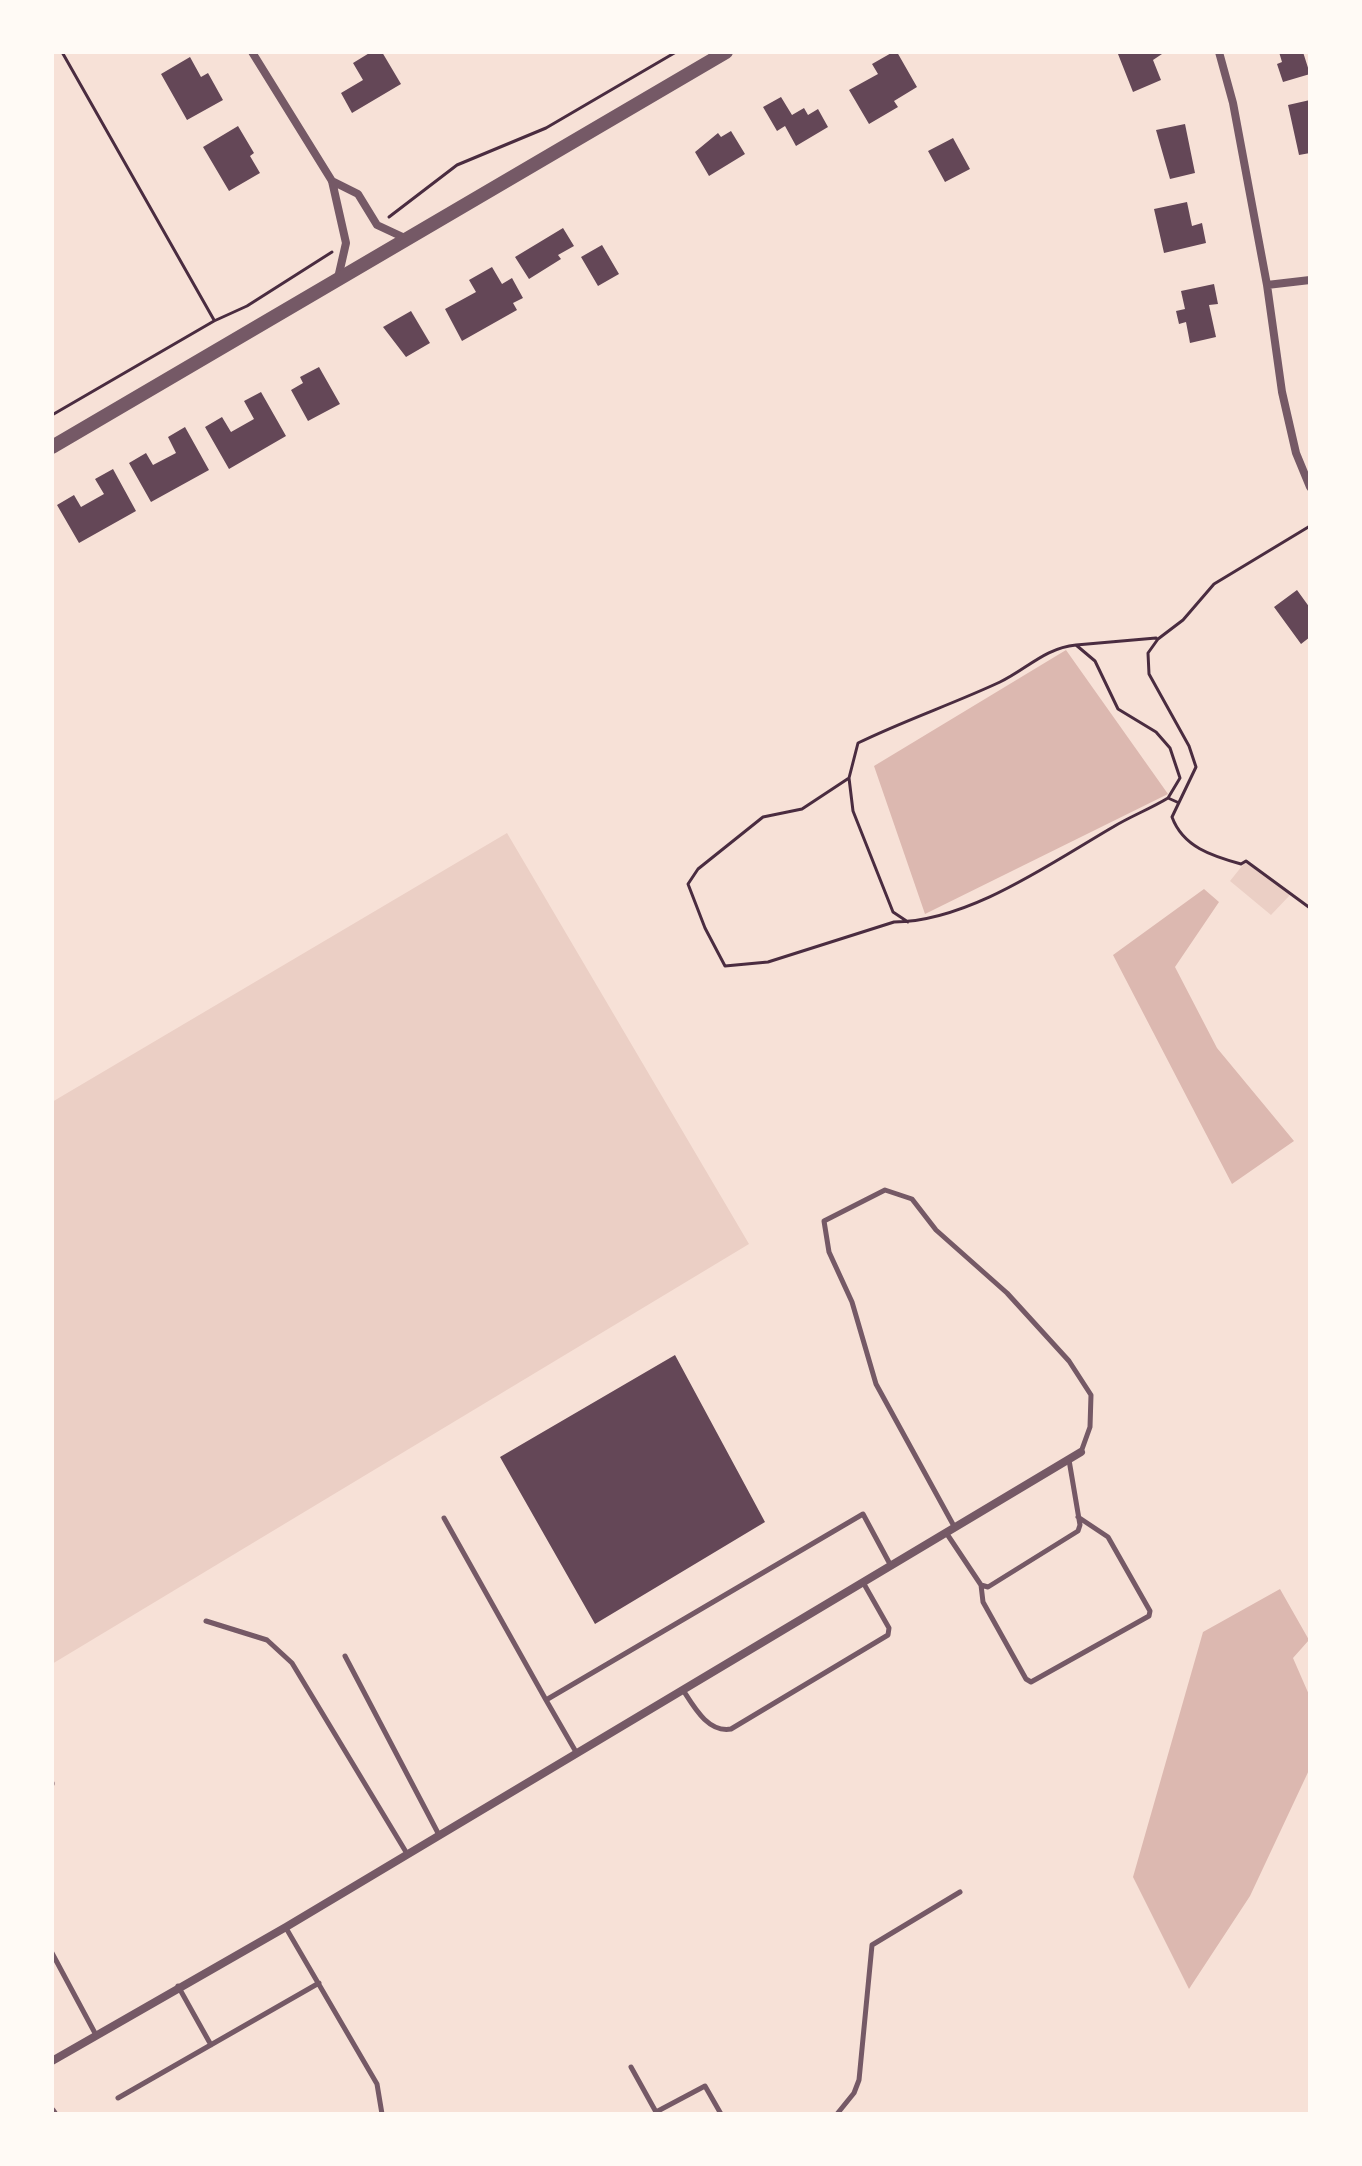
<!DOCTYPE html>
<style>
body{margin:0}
#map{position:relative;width:1362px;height:2166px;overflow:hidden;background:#f7e1d7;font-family:"Fira Sans",sans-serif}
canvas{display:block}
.frame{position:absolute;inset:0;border:54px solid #fffaf5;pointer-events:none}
</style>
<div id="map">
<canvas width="1362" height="2166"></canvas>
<div class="frame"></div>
</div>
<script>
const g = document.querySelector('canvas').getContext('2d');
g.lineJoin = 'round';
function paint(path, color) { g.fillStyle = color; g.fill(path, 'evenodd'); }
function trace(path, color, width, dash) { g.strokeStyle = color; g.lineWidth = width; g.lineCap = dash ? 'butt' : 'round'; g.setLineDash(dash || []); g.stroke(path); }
paint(new Path2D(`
 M507,833L749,1244L52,1664V1102Z
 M1246,861L1290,895L1271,915L1230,881Z`), '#ebcfc5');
paint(new Path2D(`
 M1066,650L1168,794L925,914L874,766Z
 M1204,889L1219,902L1175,967L1217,1048L1294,1141L1232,1184L1113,955Z
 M1280,1589L1309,1640L1293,1658L1310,1697V1768L1250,1896L1189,1989L1133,1877L1203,1632Z`), '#dcb8b0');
paint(new Path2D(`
 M371,52H382L401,84L352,113L341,93L363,80L353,63Z
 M893,52H897L917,87L894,101L898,107L869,124L849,90L878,74L872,64Z
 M1124,52H1165L1153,60L1161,80L1133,92L1118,54Z
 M1279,52H1303L1310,74L1283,82L1277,64L1282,62Z
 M190,57L201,77L208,73L223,100L187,120L161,74Z
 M781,97L792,115L804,108L808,115L818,109L828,127L796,146L785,126L777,131L763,107Z
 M1310,100V153L1299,155L1288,105Z
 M1185,124L1195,173L1170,179L1156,130Z
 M238,126L254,153L250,156L260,173L229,191L203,147Z
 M731,131L745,154L709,176L695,152L718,133L721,137Z
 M953,138L970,169L945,182L928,151Z
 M1187,202L1192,226L1202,223L1206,243L1164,253L1154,209Z
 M563,228L574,246L558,255L561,259L529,279L515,257Z
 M602,245L619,274L598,286L581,257Z
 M492,267L502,284L512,278L523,298L513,303L517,310L462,341L445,309L476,292L469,280Z
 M1214,284L1218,304L1209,305L1216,337L1190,343L1186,322L1179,324L1176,311L1185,309L1181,291Z
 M411,311L430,343L406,357L383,327Z
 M319,367L340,404L308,421L291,390L303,383L300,377Z
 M261,392L286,436L229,469L205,427L222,417L231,432L254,419L244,401Z
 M185,427L209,470L151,502L129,463L146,453L153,465L176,453L168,437Z
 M113,469L136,511L79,543L57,505L74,495L81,507L104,494L95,479Z
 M1297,590L1310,608V637L1301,644L1274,607Z
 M675,1355L765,1522L595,1624L500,1457Z`), '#644757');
trace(new Path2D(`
 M62,52L214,320
 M389,217L457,165L546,128L676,52
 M52,415L214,321L247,306L332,252
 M1310,526L1214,584L1183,620L1158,639L1148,653L1149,674L1189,746L1196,767L1172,817C1183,847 1212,856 1241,864L1246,861L1310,908
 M1076,645L1156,638
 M849,778L853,811L893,912L908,922
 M1168,798C1150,809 1131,816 1113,827C1051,863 968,922 894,922L768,962L725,966L705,928L688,884L698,869L763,817L802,809L849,778L858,743C905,720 953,704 1000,682C1027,669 1045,648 1076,645L1095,661L1118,709L1156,732L1170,748L1180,778L1168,798L1177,802`), '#4a2c40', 3);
trace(new Path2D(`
 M444,1518L546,1700
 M955,1528L876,1384L852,1302L829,1252L824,1221L885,1190L912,1199L936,1230L1007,1293L1069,1361L1091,1395L1090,1427L1081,1452
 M947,1534L981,1585L983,1602L1026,1679L1031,1682L1149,1616L1150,1611L1108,1537L1078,1517
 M981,1585L988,1587L1078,1531L1080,1525L1069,1460
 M206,1621L267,1640L292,1663L406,1852
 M345,1656L438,1833
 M683,1690C694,1707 708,1733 731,1729L888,1635L889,1628L864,1584
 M576,1752L546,1700L863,1514L891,1566
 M52,1784V1783
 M286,1928L377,2084L382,2114
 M52,1953L96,2035
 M178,1986L211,2045
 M631,2067L656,2112L705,2086L721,2114
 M118,2098L319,1983
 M837,2114L854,2093L859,2080L872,1945L960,1892`), '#755966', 5);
trace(new Path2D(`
 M252,52L332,181L346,243L338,278
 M1219,52L1233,103L1267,285L1282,392L1296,453L1310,487
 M332,181L358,194L377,225L407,239
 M1267,285L1310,280
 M52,2061L286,1927L1081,1452
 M52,2111L54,2114`), '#755966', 8);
trace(new Path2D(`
 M52,447L726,52`), '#755966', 14);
</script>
